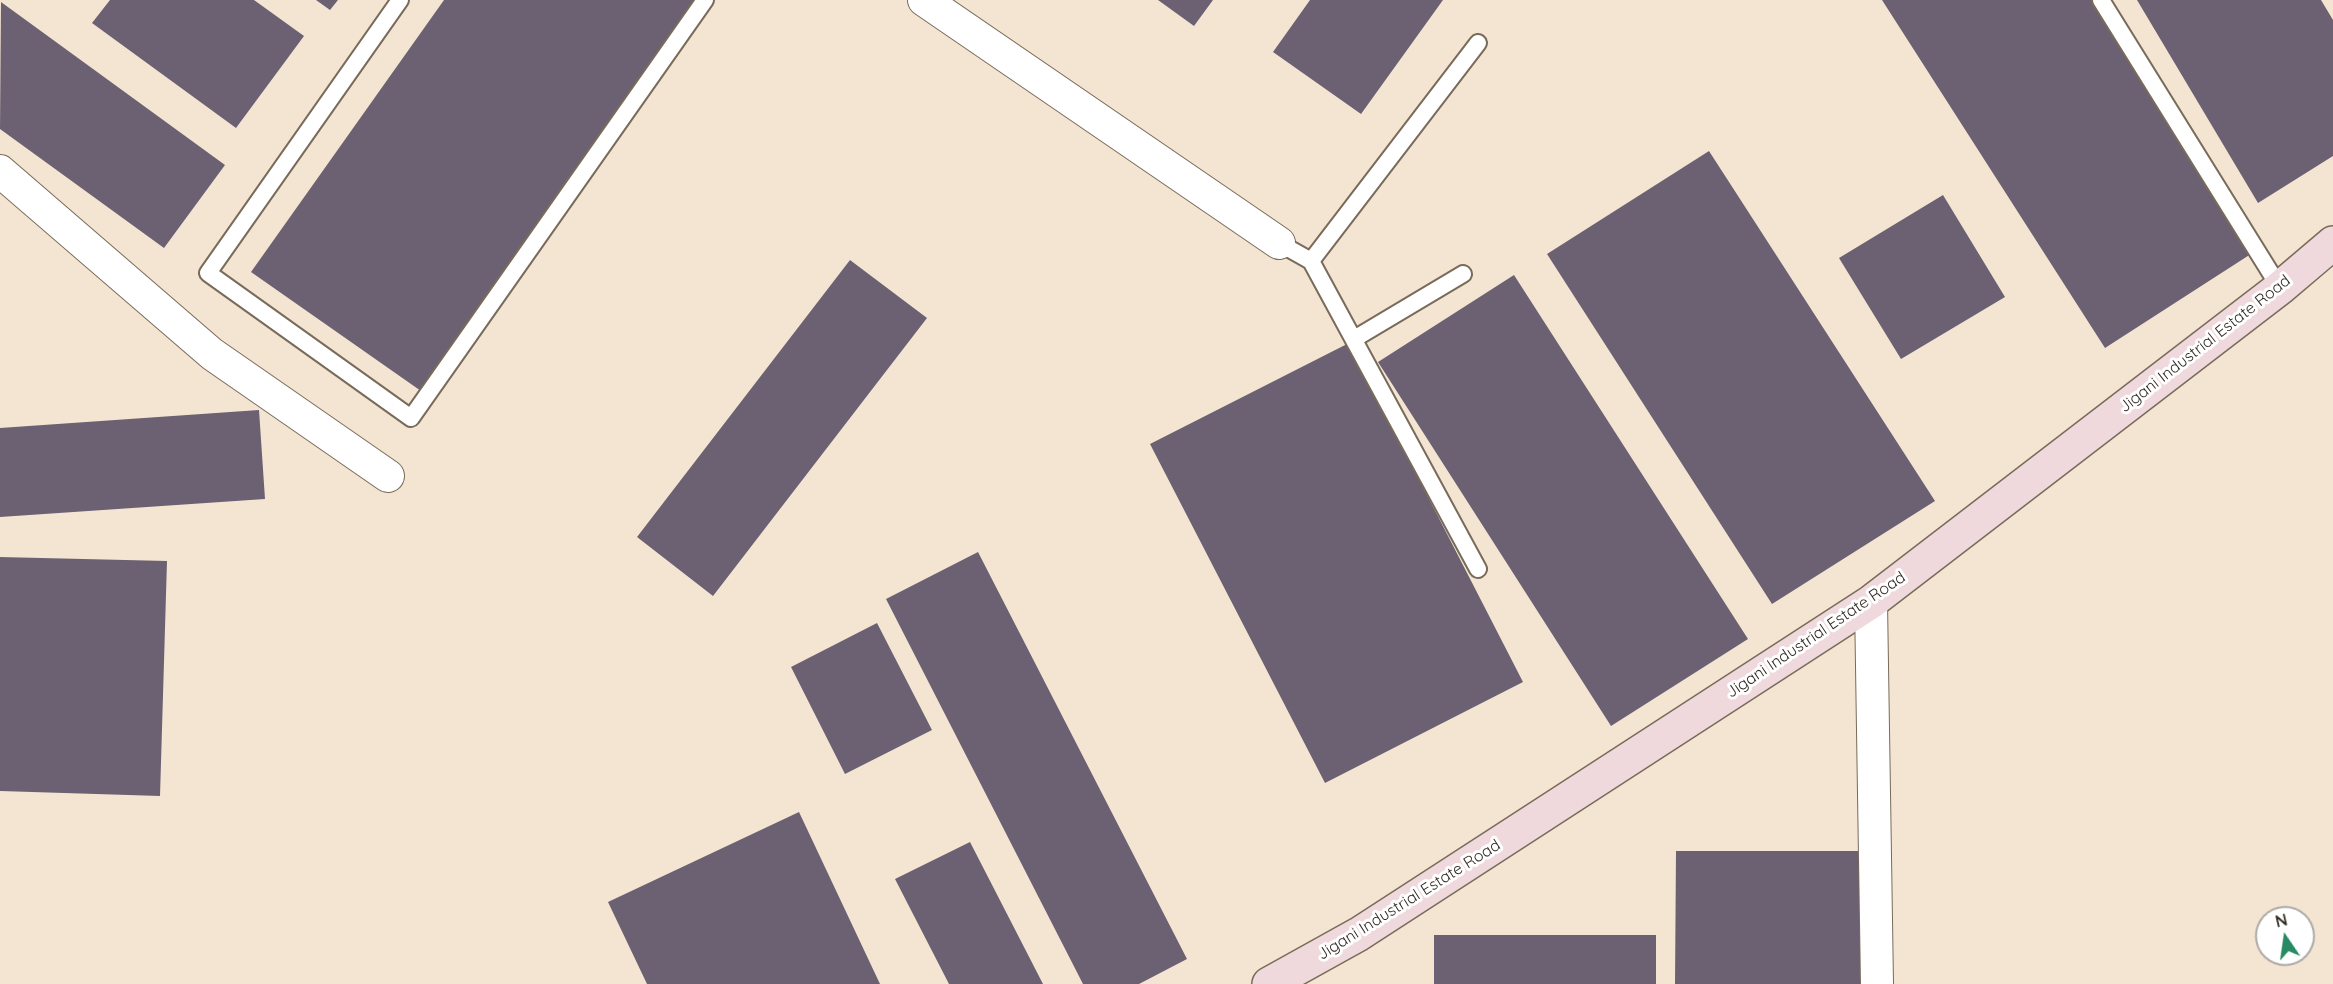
<!DOCTYPE html>
<style>
body{margin:0}
#map{position:relative;width:2333px;height:984px;overflow:hidden;background:#f4e5d2;font-family:Quicksand,sans-serif}
canvas{display:block}
.north{position:absolute;left:2255px;top:906px;width:60px;height:60px;box-sizing:border-box;background:#fff;border:2px solid #adaaa7;border-radius:50%;rotate:347deg;font-size:16px;font-weight:700;line-height:24px;text-align:center;color:#312b24}
.north::after{content:'';display:block;margin:auto;width:21px;height:27px;background:#278a64;clip-path:polygon(50% 0,100% 100%,50% 72%,0 100%)}
</style>
<div id="map">
<canvas width="2333" height="984"></canvas>
<div class="north">N</div>
</div>
<script>
const g = document.querySelector('canvas').getContext('2d');
g.lineJoin = 'round';
function paint(path, color) { g.fillStyle = color; g.fill(path, 'evenodd'); }
function trace(path, color, width, dash) { g.strokeStyle = color; g.lineWidth = width; g.lineCap = dash ? 'butt' : 'round'; g.setLineDash(dash || []); g.stroke(path); }
function write(font, color, halo, rows, align = 'center') {
  g.font = font + ' Quicksand,sans-serif'; g.lineWidth = 6; g.setLineDash([]); g.textBaseline = 'middle'; g.strokeStyle = halo; g.fillStyle = color; for (const [text, x, y, turn = 0] of rows) {
    g.save(); g.translate(x, y); g.rotate((+turn || 0) * Math.PI / 180); g.textAlign = isNaN(turn) ? turn : align; if (halo) g.strokeText(text, 0, 0); g.fillText(text, 0, 0); g.restore();
  }
}
paint(new Path2D(`
 M110,0H254L304,36L236,128L92,23Z
 M316,0H338L330,10Z
 M444,0H696L421,391L251,272Z
 M1158,0H1213L1194,26Z
 M1310,0H1443L1361,114L1273,52Z
 M1882,0H2093L2254,252L2105,348Z
 M2137,0H2321L2333,20V156L2258,203Z
 M1,2L225,165L164,248L0,129Z
 M1709,151L1935,501L1772,604L1547,254Z
 M1943,195L2005,297L1901,359L1839,258Z
 M850,260L927,318L713,596L637,537Z
 M1514,275L1748,639L1611,726L1378,362Z
 M1349,343L1523,682L1325,783L1150,444Z
 M259,410L265,499L0,517V428Z
 M978,552L1187,959L1139,984H1083L886,599Z
 M0,557L167,561L160,796L0,791Z
 M877,623L932,730L845,774L791,667Z
 M799,812L880,984H647L608,902Z
 M970,842L1043,984H949L895,879Z
 M1676,851H1861L1860,984H1675Z
 M1434,935H1656V984H1434Z`), '#6c6173');
const lane = new Path2D(`
 M400,0L208,273L411,418L705,0
 M2101,0L2280,288
 M1279,243L1311,261L1478,43
 M1311,261L1478,569
 M1354,339L1463,274`);
const street = new Path2D(`
 M924,0L1279,243
 M0,171L212,354L388,476
 M1871,602L1877,984`);
const secondary = new Path2D(`
 M1269,984L1359,934L1871,602L2280,288L2333,243`);
trace(lane, '#786b5a', 20);
trace(street, '#786b5a', 34);
trace(secondary, '#786b5a', 36);
trace(lane, '#fff', 16);
trace(street, '#fff', 32);
trace(secondary, '#efd9dc', 33);
write('16px', '#312b24', '#fff', [
 ["Jigani Industrial Estate Road",2205,344,-38],
 ["Jigani Industrial Estate Road",1816,635,-34],
 ["Jigani Industrial Estate Road",1409,900,-32]
]);
</script>
